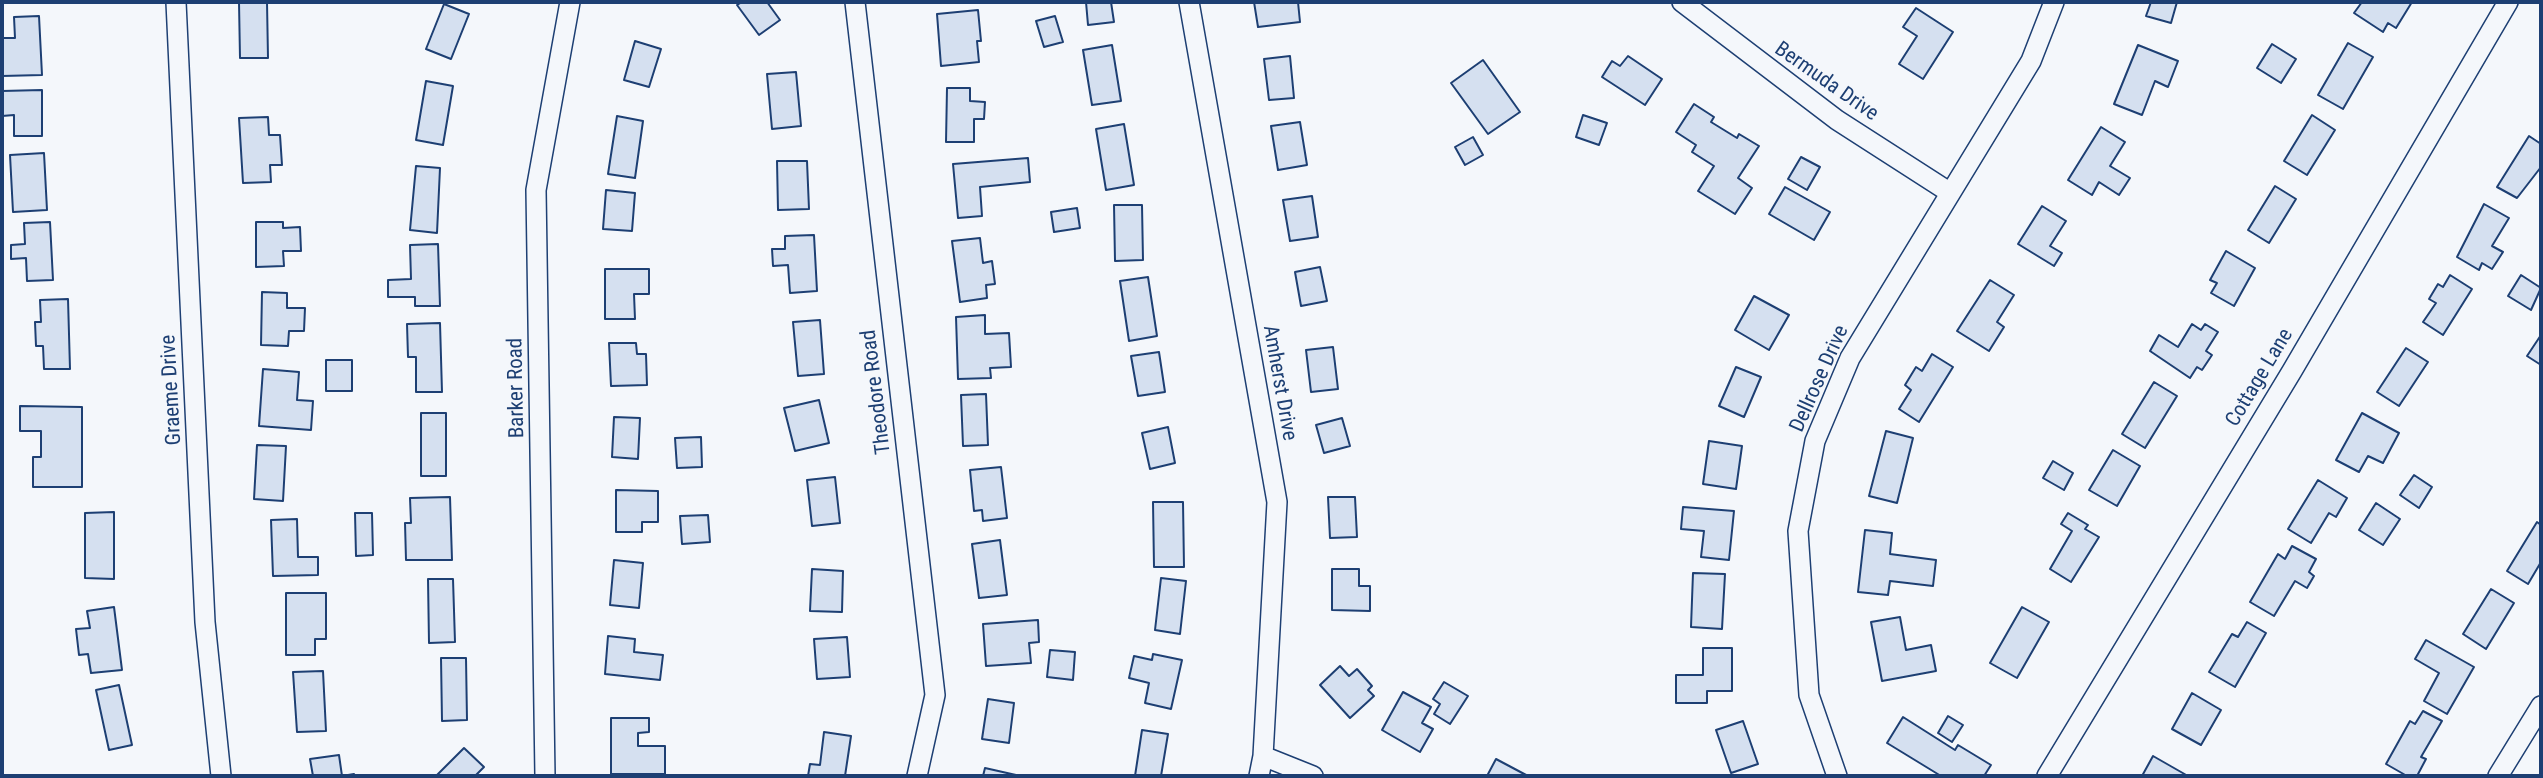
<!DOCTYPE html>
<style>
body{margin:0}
#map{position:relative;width:2543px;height:778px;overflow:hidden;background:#f4f7fb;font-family:"Roboto Condensed",sans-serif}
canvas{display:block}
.frame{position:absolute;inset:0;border:4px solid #1d3f73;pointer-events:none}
</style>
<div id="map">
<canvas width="2543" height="778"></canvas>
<div class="frame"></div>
</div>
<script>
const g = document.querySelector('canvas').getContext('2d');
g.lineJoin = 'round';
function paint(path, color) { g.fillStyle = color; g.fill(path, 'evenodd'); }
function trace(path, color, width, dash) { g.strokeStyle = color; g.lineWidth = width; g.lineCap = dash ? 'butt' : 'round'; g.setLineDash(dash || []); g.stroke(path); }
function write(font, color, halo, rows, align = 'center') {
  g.font = font + ' "Roboto Condensed",sans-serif'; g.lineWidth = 5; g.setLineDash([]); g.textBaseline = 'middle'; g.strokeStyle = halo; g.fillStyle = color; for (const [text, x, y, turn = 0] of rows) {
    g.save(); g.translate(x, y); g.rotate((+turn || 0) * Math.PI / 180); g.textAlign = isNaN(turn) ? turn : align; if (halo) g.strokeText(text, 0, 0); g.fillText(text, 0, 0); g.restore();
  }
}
const building = new Path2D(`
 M239,2H267L268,58H240Z
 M742,2H767L780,20L759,35L737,5Z
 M1086,2H1111L1114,22L1088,25Z
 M1254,2H1298L1300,22L1258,27Z
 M2151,2H2177L2171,23L2146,16Z
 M2362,2H2412L2396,28L2388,23L2383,32L2354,13Z
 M444,4L469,14L451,59L426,49Z
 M1916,8L1953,32L1923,79L1899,64L1917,36L1903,27Z
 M978,10L981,41H977L979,62L941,66L937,14Z
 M39,16L42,75L2,76V38H15L14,17Z
 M1055,16L1063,42L1044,47L1036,21Z
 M635,41L661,49L649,87L624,80Z
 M2348,43L2373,57L2343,109L2318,95Z
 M2272,44L2296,59L2281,83L2257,68Z
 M1112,45L1121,101L1092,105L1083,50Z
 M2138,45L2178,61L2168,87L2155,81L2142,115L2114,104Z
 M1290,56L1294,98L1269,100L1264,59Z
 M1628,56L1662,79L1645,105L1602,77L1612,61L1620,66Z
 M1483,60L1520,112L1488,134L1451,83Z
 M796,72L801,126L772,129L767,74Z
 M426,81L453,86L443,145L416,140Z
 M947,88H970V101L985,102L984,119H974V142H946Z
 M42,90V136H14V115L2,116V91Z
 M1694,104L1714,117L1711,122L1737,138L1739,134L1759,146L1738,178L1752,188L1735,214L1698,191L1714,166L1692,152L1696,145L1676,132Z
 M1583,115L1607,123L1599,145L1576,137Z
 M2312,115L2335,130L2307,175L2284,161Z
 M617,116L643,121L635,178L608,174Z
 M268,117L269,135H280L282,165H270L271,182L243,183L239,118Z
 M1300,122L1307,165L1278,170L1271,126Z
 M1124,124L1134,185L1106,190L1096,129Z
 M2101,127L2125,142L2110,166L2130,178L2119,195L2099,182L2092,195L2068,180Z
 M2529,136L2541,144V167L2517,198L2497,187Z
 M1473,137L1483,155L1465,165L1455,147Z
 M44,153L47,210L13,212L10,155Z
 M1801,157L1820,167L1807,190L1788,179Z
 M1028,158L1030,182L980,187L982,216L958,218L953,164Z
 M777,161H807L809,209L778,210Z
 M416,166L440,168L437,233L410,230Z
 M2275,186L2296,199L2269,243L2248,230Z
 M1785,187L1830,212L1814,240L1769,214Z
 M606,190L635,193L632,231L603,229Z
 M1312,196L1318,237L1290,241L1283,200Z
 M2484,204L2509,218L2492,246L2503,252L2492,269L2482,263L2479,270L2457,257Z
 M1114,205H1142L1143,260L1115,261Z
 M2042,206L2066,221L2050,246L2062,253L2054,266L2018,244Z
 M1077,208L1080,228L1054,232L1051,212Z
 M50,222L53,280L27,281L26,258L11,259V245L25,244L24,223Z
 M256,222H283V228L300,227L301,251H283L284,266L256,267Z
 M814,235L817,291L790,293L788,265L773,266L772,249H785V236Z
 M980,238L983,263L992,261L995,284L986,285L987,298L960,302L952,241Z
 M438,244L440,306H415V297H388V280L411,279L410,245Z
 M2226,251L2255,268L2234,306L2211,293L2217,283L2210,280Z
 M1320,267L1327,301L1301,306L1295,272Z
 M605,269H649V294H634L635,319H605Z
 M2450,275L2472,289L2443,335L2423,322L2436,303L2429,299L2438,284L2443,287Z
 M2521,275L2541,288L2531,310L2508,296Z
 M1148,277L1157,336L1129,341L1120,281Z
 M1990,280L2014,295L1997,322L2004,327L1989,351L1957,331Z
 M262,292L287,293V308H305L304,331H289L288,346L261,345Z
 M1754,296L1789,315L1769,350L1735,330Z
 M68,299L70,369H44L43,346H36L35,322H41L40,300Z
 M985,315V334L1009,333L1011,367L990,368L991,378L958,379L956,317Z
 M820,320L824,374L798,376L793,322Z
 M440,323L442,392H416V357H408L407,324Z
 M2192,324L2201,330L2205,324L2218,332L2206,351L2212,355L2202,370L2197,367L2190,378L2150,351L2159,335L2178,347Z
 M2541,335V365L2527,356Z
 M609,343H636L637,354H646L647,385L611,386Z
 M1333,347L1338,389L1311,392L1306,350Z
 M2406,348L2428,362L2399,406L2377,392Z
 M1159,352L1165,392L1138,396L1131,356Z
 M1932,354L1953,367L1919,422L1899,409L1911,390L1905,385L1916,367L1922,371Z
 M326,360H352V391H326Z
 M1736,367L1761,377L1744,417L1719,406Z
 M263,369L299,372L297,400L313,401L311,430L259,426Z
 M2154,382L2177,396L2145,448L2122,434Z
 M986,394L988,445L963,446L961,395Z
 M819,400L829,443L795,451L784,408Z
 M20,406L82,407V487H33V457H41V431H20Z
 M421,413H446V476H421Z
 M2362,413L2399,433L2383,463L2368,456L2359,472L2336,460Z
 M614,417L640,418L638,459L612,457Z
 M1342,418L1350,446L1324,453L1316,425Z
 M1168,427L1175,463L1150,469L1142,433Z
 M1886,431L1913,438L1897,503L1869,496Z
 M701,437L702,467L677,468L675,438Z
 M1709,441L1742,446L1736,489L1703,484Z
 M257,445L286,446L283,501L254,499Z
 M2113,450L2140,466L2117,506L2089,490Z
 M2053,461L2073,473L2064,490L2043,478Z
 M1001,467L1007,518L983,521L982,510L974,511L970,470Z
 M2414,475L2432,487L2419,508L2400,495Z
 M835,477L840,523L812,526L807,480Z
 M2318,480L2347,498L2336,517L2329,513L2311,543L2288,529Z
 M616,490L658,491V522H642V532H616Z
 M450,497L452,560H406L405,523H411L410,498Z
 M1328,497H1355L1357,537L1330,538Z
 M1153,502H1183L1184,567H1154Z
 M2376,503L2400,519L2383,545L2359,530Z
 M1683,507L1734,511L1729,560L1701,557L1704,531L1681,529Z
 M114,512V579L85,578V513Z
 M355,513H372L373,555L356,556Z
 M2068,513L2088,525L2085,529L2099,537L2071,582L2050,569L2072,531L2061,524Z
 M708,515L710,542L682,544L680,516Z
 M297,519L298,557H318V575L273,576L271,520Z
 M2537,522L2541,525V562L2528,584L2507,571Z
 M1865,530L1892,533L1890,554L1936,560L1933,586L1890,581L1888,595L1858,592Z
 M1000,540L1007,595L979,598L972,544Z
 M2292,546L2316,559L2309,572L2314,576L2307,588L2295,581L2274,616L2250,602L2278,554L2285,559Z
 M614,560L643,563L639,608L610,605Z
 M812,569L843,571L842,612L810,611Z
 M1332,569H1359V586H1370V611L1332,610Z
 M1693,573L1725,574L1722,629L1691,627Z
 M1161,578L1186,581L1180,634L1155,630Z
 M428,579H453L455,642L429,643Z
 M2491,589L2514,603L2486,649L2463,634Z
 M286,593H326V639H315V655H286Z
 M114,607L122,670L91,673L88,654L79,655L76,629L90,628L87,611Z
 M2022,607L2049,622L2017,678L1990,663Z
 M1900,617L1906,650L1931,645L1936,671L1882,681L1871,622Z
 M1038,620L1039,642L1029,643L1031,663L986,666L983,624Z
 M2247,622L2266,633L2235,687L2209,672L2232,634L2238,637Z
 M608,636L635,639L634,652L663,655L660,680L605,674Z
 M847,637L850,677L817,679L814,639Z
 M2426,640L2474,667L2447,714L2424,701L2439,673L2415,659Z
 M1703,648H1732V691H1707V703H1676V675H1703Z
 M1050,650L1075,652L1073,680L1047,677Z
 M1153,654L1182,660L1171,709L1145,703L1149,683L1129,678L1134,656L1152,660Z
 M441,658H466L467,720L442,721Z
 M1340,666L1349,676L1357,669L1372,686L1368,690L1374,696L1350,718L1320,685Z
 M323,671L326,731L297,732L293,672Z
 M1444,682L1468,696L1450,724L1434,714L1440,704L1433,699Z
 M119,685L132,745L109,750L96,690Z
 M1403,692L1431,707L1422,723L1433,729L1420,752L1382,730Z
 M2192,693L2221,710L2201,745L2172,729Z
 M988,699L1014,703L1009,743L982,739Z
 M2423,711L2442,721L2421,757L2426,759L2417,776H2407L2386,764L2410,721L2415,724Z
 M1948,716L1963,725L1952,742L1938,733Z
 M1903,717L1955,750L1958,745L1991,765L1984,776H1941L1887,743Z
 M611,718H649V732L638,733V746H665V774H611Z
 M1743,721L1758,764L1731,773L1716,730Z
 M1142,730L1168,734L1161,776H1135Z
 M824,732L851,736L845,776H808L810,764L820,765Z
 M464,748L484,767L475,776H436Z
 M339,755L342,776L354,774L355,776H313L310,759Z
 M2153,756L2188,776H2142Z
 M1496,759L1528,776H1487Z
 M985,768L1016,775L1015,776H983Z`);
paint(building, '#d5e0f0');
trace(building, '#1d3f73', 2);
const street = new Path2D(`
 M176,2L205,622L221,776
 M855,2L935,695L917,776
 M1189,2L1277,502L1263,756L1259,776
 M1682,2L1837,120L1949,192
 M1263,756L1313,776
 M545,776L536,190L570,2
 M1837,776L1809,695L1798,531L1815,441L1850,358L2031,61L2054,2
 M2047,776L2292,371L2508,2
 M2498,776L2541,706`);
trace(street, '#1d3f73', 22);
trace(street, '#f4f7fb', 19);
write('21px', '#1d3f73', '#f4f7fb', [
 ["Bermuda Drive",1826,82,35],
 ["Cottage Lane",2260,378,-59],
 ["Dellrose Drive",1820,379,-66],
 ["Amherst Drive",1279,383,80],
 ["Barker Road",517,388,-91],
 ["Graeme Drive",172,390,-93],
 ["Theodore Road",877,392,-97]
]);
</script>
